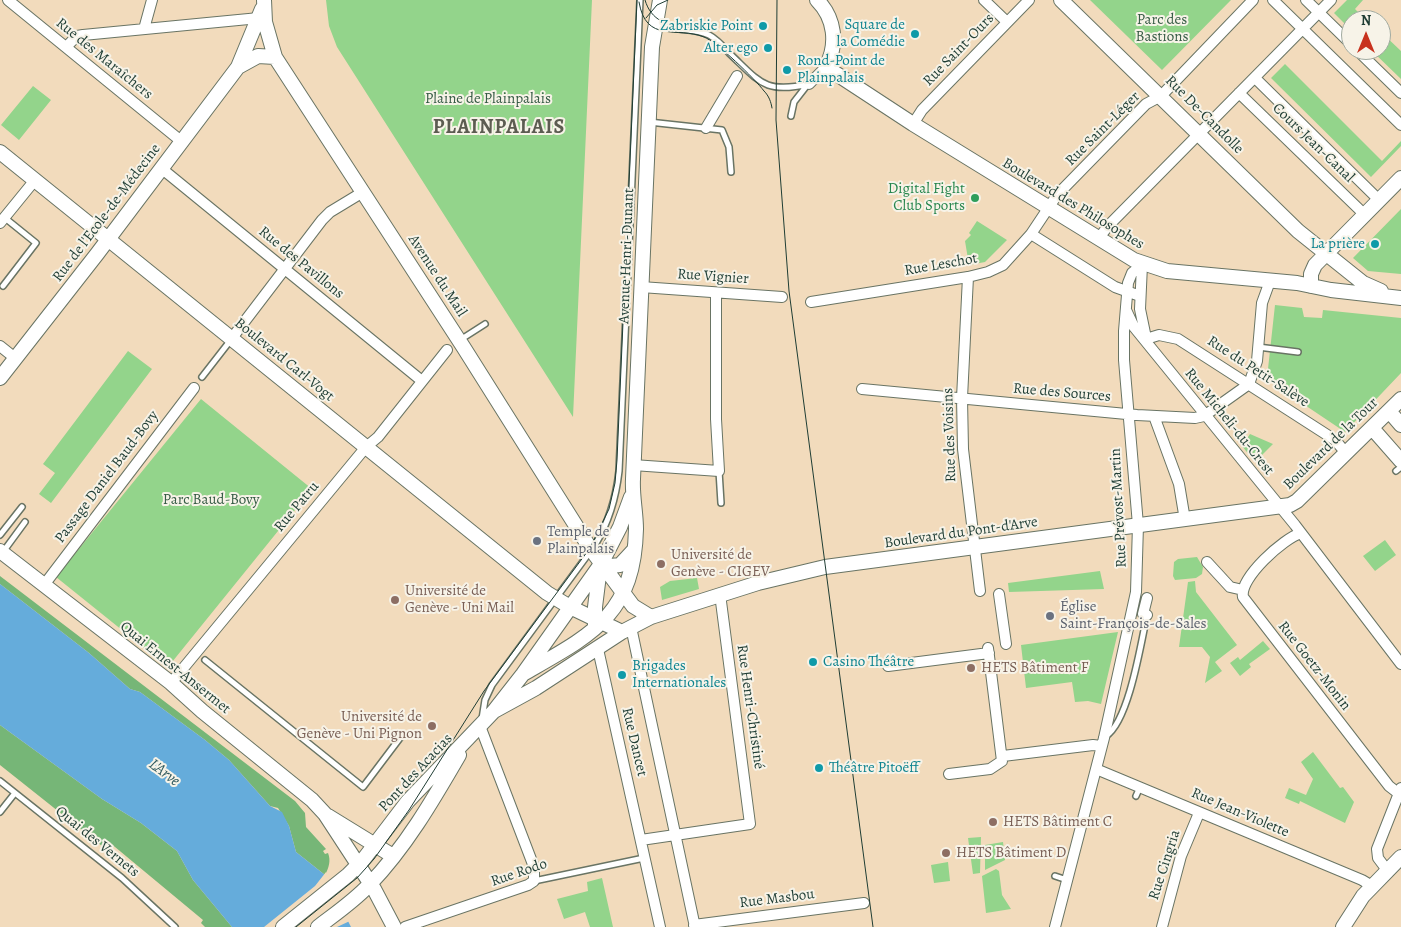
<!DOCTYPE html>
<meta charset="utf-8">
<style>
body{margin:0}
#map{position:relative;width:1401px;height:927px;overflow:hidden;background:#f2dbbc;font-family:Alegreya,serif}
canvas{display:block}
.north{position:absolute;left:1341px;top:10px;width:50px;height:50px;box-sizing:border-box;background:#f7f3e8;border:1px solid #a1aaa0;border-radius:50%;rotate:0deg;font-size:14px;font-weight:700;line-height:20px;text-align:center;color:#1f3d34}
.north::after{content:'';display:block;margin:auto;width:18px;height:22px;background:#c8321e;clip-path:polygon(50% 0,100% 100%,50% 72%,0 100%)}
</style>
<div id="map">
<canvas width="1401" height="927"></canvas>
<div class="north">N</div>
</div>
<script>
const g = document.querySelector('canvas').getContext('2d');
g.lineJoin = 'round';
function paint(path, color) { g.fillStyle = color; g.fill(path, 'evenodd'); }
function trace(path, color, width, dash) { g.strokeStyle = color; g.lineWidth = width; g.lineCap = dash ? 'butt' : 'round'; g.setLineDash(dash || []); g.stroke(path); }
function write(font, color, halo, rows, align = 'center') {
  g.font = font + ' Alegreya,serif'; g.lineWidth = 4; g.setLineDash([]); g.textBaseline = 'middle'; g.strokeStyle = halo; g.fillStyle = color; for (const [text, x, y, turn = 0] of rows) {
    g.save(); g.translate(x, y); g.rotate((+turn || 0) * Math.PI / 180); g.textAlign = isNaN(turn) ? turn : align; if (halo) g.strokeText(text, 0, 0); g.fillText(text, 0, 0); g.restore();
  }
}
paint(new Path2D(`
 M326,0H592L573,417L337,47L329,26Z
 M1090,0H1231L1162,70Z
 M1347,0H1363L1355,9L1366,20H1351V30L1334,13Z
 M1381,32L1401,51V79L1371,50H1381Z
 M1285,64L1382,161L1401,141V146L1371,177L1271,78Z
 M33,86L51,100L19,140L1,125Z
 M1401,209V274L1368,271L1353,258Z
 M977,221L1007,240L985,262L969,265L965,241L971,235L969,233Z
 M1275,305L1302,308L1304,317L1322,318L1323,310L1401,318V373L1345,432L1269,381L1267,378Z
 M128,351L152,369L51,503L39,494L55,473L43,464Z
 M201,399L312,489L168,667L56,577Z
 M1250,434L1273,444L1255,462L1242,446Z
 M1385,540L1396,555L1375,571L1363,556Z
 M1197,557L1203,567L1202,574L1196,578L1175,580L1173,576L1174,562L1178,559Z
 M1100,571L1104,589L1009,592L1008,583Z
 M697,578L699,589L662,600L660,587L670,581Z
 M1195,581L1196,592L1237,645L1215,662L1222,671L1205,683L1210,657L1202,647H1179L1188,582Z
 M1118,632L1101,704L1088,701L1075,702L1072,682L1026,688L1021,645Z
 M1263,641L1270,649L1249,664L1251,667L1240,676L1230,663L1238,657L1240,660Z
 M1313,752L1340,788L1343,787L1354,802L1345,823L1300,801L1299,804L1285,798L1289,788L1306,795L1313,779L1301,762Z
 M981,837L980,873L973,874L968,838Z
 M1003,842L1005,860L985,870V845Z
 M948,862L950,881L934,883L931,865Z
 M996,869L999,871L1002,895L1011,909L986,913L982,876Z
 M602,878L613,927H590L585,912L564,919L557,899L588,891L587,882Z`), '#93d48b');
paint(new Path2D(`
 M0,576L295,801L305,813L306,827L326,849L323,851L325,854L328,853C331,860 329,868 325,875L296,852L289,826L278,808L270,806L229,760L205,740L140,692L130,689L89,653L0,584Z
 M0,725L102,799L141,823L177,851L193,880L232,927H205L201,923L203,920L109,842L102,846L0,765Z`), '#76b677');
paint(new Path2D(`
 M0,584L89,653L130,689L140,692L205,740L229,760L270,806L282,812L289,826L296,852L325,875L351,927H232L193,880L177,851L141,823L102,799L0,725Z`), '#65acdb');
paint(new Path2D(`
 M326,872L352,920L337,927H264L315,886Z`), '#f2dbbc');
const lane = new Path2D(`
 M656,24C673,32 692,27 709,35C717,39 723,46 729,53C760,82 764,94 809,84
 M791,116L794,102L808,84
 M649,122L722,130L729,147L731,172
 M3,286L36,243L5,218
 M460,340L485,324
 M1258,347L1298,352
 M202,377L230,341
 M719,471L721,503
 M1396,471L1401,467
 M0,535L22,507
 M3,552L25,522
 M205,660L363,787L403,734
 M482,719L485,700L492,685L595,545C609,522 616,498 619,471L640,0
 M1106,736C1129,721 1141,643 1147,615
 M0,781L122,878L175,927
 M1136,796L1140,787
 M0,812L15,793
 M1055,876L1067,880
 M534,881L644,858`);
const street = new Path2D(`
 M8,0L181,141
 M984,0L1007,22
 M1273,0L1401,125
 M1306,0L1351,44
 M144,29L152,0
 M66,47L77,36L83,35L259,18
 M1357,50L1401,93
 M1255,78L1379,200
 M809,84L826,67
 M1239,93L1365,215
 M913,124L922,110L1029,0
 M706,128L737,76
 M161,168L422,381
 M0,223L35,180
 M1031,234L1115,287L1140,296
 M1098,239L1109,225L1331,0
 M1142,265L1140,309L1146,338
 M968,277L962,398L963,449L980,591
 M641,287L782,297
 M811,302L968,277L988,272L1003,265L1031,234L1057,195L1146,104L1161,96L1253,0
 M1126,310L1134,327L1295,525L1401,664
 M232,338L322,220L330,212L363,192
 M1146,339L1159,335L1178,339L1335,440L1346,453
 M0,346L15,358
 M862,389L1137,415L1195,418L1204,416L1249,384L1257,361L1262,303L1270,281
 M1154,416L1179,484L1185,520
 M633,465L719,471L716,419V293
 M1301,533C1284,538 1239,578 1243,597L1389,786L1398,793
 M1207,562L1230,587L1243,590
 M44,585L194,388
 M999,594L1006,644
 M1147,598L1143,614L1147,615
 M631,627L695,927
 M598,649L660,927
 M888,666L989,653
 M171,683L366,447L378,437L447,350
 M1003,756L1093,745L1101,746
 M1096,769L1362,880L1372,886
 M949,774L990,769L1002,761L988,648
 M641,840L750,824L720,594
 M1387,870L1378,858L1377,849L1401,788
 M694,925L864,903
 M405,927L528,885L534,881V867L480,726
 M1055,927L1104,738L1136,592L1138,525L1124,360V331L1128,283L1132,273L1142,265
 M1162,927L1181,856L1199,813`);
const secondary = new Path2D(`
 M264,0L265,22L275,57L464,348L590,548L633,606L651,617
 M817,0C835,18 838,44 826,67L913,124L1134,260L1167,271L1297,283L1331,290L1401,298
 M1061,0L1298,231L1363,283L1381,291
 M238,67L258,56L275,57
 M0,152L547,593L570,607L622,632
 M1311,286V274L1315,265L1401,178
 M0,378L97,254L238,67L262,9
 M1389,411L1401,425
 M1372,428L1401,461
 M0,551L171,683L202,711L312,800L325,814L374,889L394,927
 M601,564L611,566L620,565L633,551
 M595,625V607L600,567
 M523,674C591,635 634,616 636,529C636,512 632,496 633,479L652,47L660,0
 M494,711L536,688L622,632L651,617L758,583L825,567L1290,505L1297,501L1401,399
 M328,816L393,856
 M283,927L348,875L363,860L408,801L494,711L523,674L601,564L620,527L631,497
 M318,927C335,914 354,901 369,885C405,848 433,800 459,755
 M1343,927L1363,896L1401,857`);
trace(lane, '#697464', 8);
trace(street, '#697464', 12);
trace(secondary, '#697464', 16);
trace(lane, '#fff', 5);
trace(street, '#fff', 10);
trace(secondary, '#fff', 14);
trace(new Path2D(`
 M645,0C651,21 668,26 687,27
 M777,0L776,120L789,291L873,927
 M639,2C646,44 677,26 704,37C717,42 755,79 764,91C769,96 771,102 772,108
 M646,18L657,5L668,0
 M296,927L357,878L374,859L409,810L484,691L590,548L609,509L615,483L617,460L637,0`), '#1f3d34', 1);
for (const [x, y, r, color] of [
 [763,26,5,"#0f9aa8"],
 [915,34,5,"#0f9aa8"],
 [768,48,5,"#0f9aa8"],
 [787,70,5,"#0f9aa8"],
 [975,198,5,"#2e9e5b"],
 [1375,244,5,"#0f9aa8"],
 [537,541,5,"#6b7280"],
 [661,564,5,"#8d6e63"],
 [395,600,5,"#8d6e63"],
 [1050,616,5,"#6b7280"],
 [813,662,5,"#0f9aa8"],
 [971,668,5,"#8d6e63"],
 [622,675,5,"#0f9aa8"],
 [432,726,5,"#8d6e63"],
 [819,768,5,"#0f9aa8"],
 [993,822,5,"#8d6e63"],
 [946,853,5,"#8d6e63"]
]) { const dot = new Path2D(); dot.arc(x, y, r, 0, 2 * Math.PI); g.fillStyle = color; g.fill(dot); trace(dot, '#f7f3e8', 2); }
write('15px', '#365b45', '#f7f3e8', [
 ["Parc des",1162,20],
 ["Bastions",1162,37],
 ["Plaine de Plainpalais",488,99],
 ["Parc Baud-Bovy",211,500]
]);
write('15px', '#0d838f', '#f7f3e8', [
 ["Square de",905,25],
 ["la Comédie",905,42],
 ["Zabriskie Point",753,26],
 ["Alter ego",758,48],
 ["Rond-Point de",797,61,"left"],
 ["Plainpalais",797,78,"left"],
 ["La prière",1365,244],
 ["Casino Théâtre",823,662,"left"],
 ["Brigades",632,666,"left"],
 ["Internationales",632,683,"left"],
 ["Théâtre Pitoëff",829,768,"left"]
], 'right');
write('15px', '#1f3d34', '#f7f3e8', [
 ["Rue Saint-Ours",959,50,-46],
 ["Rue des Maraîchers",104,59,39],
 ["Rue De-Candolle",1204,115,45],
 ["Rue Saint-Léger",1103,129,-45],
 ["Cours Jean-Canal",1313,143,44],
 ["Boulevard des Philosophes",1073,204,31],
 ["Rue de l'Ecole-de-Médecine",107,213,-53],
 ["Avenue Henri-Dunant",627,256,-88],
 ["Rue des Pavillons",301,263,39],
 ["Rue Leschot",941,265,-10],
 ["Avenue du Mail",437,276,57],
 ["Rue Vignier",713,277,4],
 ["Boulevard Carl-Vogt",284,360,39],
 ["Rue du Petit-Salève",1258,372,33],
 ["Rue des Sources",1062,393,5],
 ["Rue Micheli-du-Crest",1229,422,51],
 ["Rue des Voisins",950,435,-92],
 ["Boulevard de la Tour",1331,444,-44],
 ["Passage Daniel Baud-Bovy",107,477,-53],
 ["Rue Patru",297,507,-50],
 ["Rue Prévost-Martin",1119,508,-93],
 ["Boulevard du Pont-d'Arve",961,533,-8],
 ["Rue Goetz-Monin",1314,666,52],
 ["Quai Ernest-Ansermet",175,668,39],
 ["Rue Henri-Christiné",750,707,82],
 ["Rue Dancet",634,742,77],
 ["Pont des Acacias",416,773,-47],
 ["Rue Jean-Violette",1240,813,23],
 ["Quai des Vernets",97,842,39],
 ["Rue Cingria",1165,865,-72],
 ["Rue Rodo",519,873,-19],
 ["Rue Masbou",777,899,-7]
]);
write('15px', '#27864d', '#f7f3e8', [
 ["Digital Fight",965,189],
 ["Club Sports",965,206]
], 'right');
write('15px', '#5b616d', '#f7f3e8', [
 ["Temple de",547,532],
 ["Plainpalais",547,549],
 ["Église",1060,607],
 ["Saint-François-de-Sales",1060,624]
], 'left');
write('15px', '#785e54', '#f7f3e8', [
 ["Université de",671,555],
 ["Genève - CIGEV",671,572],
 ["Université de",405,591],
 ["Genève - Uni Mail",405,608],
 ["HETS Bâtiment F",981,668],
 ["Université de",422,717,"right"],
 ["Genève - Uni Pignon",422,734,"right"],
 ["HETS Bâtiment C",1003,822],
 ["HETS Bâtiment D",956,853]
], 'left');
write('italic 16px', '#30595e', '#f7f3e8', [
 ["L'Arve",164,773,37]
]);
g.letterSpacing = '1px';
write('bold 20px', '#5c5c51', '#f7f3e8', [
 ["PLAINPALAIS",499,128]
]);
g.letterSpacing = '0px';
</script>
